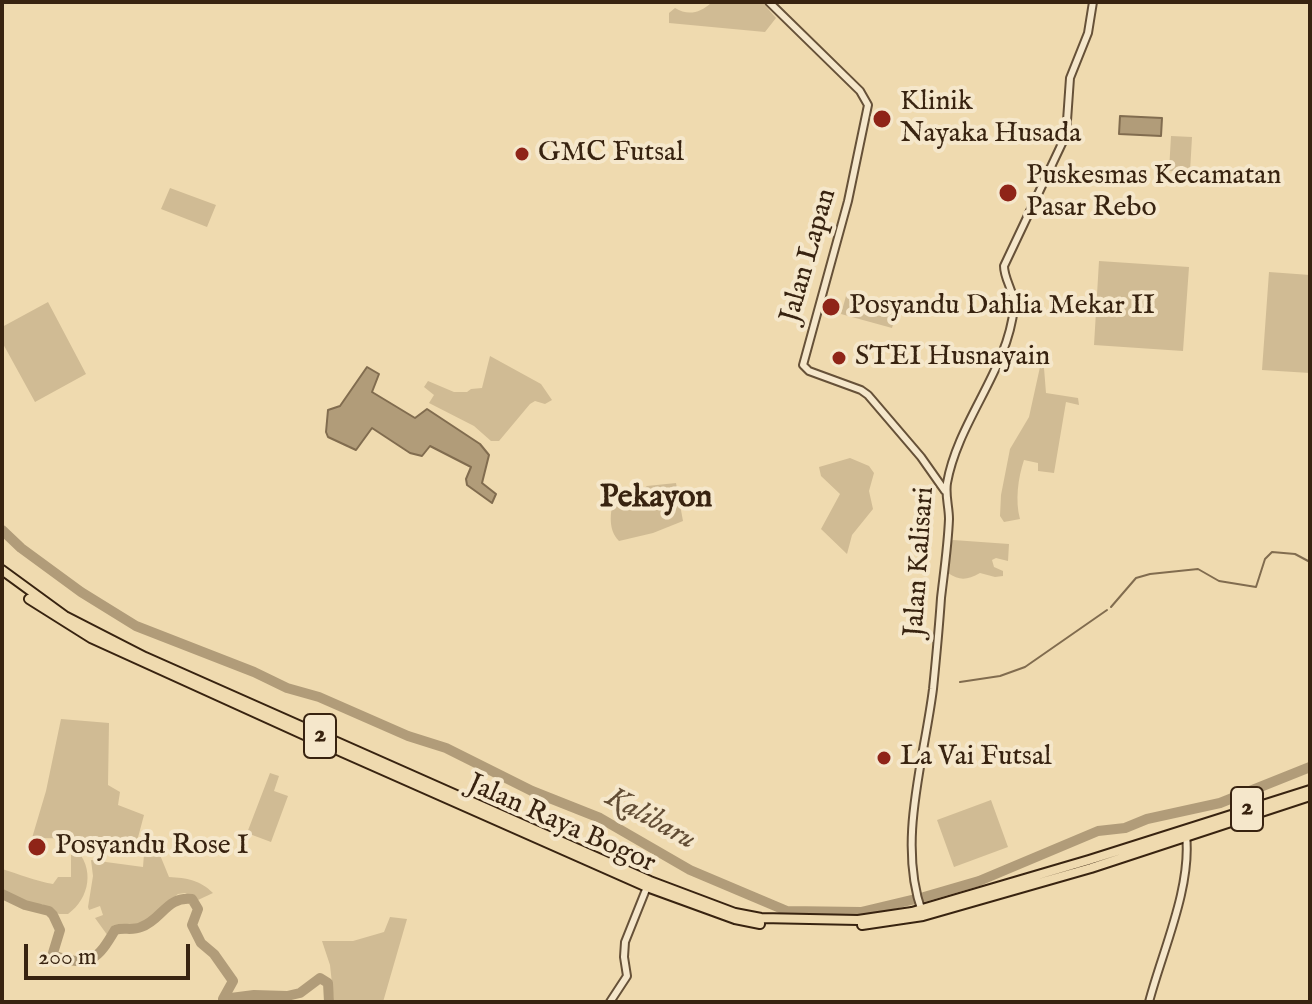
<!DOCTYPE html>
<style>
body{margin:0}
#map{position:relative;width:1312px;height:1004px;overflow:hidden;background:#efdaaf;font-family:"IM FELL English",serif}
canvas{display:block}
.frame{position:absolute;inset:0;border:4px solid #382310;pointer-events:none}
.scale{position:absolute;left:24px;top:944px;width:166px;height:36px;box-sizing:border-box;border:4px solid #382310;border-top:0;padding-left:10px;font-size:24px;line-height:28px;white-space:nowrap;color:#382310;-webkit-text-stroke:6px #f5e7cb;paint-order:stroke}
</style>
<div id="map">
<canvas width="1312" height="1004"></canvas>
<div class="frame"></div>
<div class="scale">200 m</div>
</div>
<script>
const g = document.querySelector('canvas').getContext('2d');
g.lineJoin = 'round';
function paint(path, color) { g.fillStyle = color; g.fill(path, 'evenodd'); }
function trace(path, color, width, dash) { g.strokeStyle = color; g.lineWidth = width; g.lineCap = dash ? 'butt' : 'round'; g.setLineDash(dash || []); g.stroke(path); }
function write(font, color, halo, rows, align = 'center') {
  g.font = font + ' "IM FELL English",serif'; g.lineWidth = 8; g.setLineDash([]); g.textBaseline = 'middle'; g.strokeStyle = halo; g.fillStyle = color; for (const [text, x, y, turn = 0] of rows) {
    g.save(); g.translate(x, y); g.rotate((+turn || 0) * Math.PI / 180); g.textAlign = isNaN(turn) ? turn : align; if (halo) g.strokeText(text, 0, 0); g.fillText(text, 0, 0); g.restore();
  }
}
paint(new Path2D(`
 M762,2L776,18L765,32L669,23V13L675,8C688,16 700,13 711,3Z
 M1171,136L1192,137L1190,172L1169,171Z
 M170,188L216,205L207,227L161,209Z
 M1099,261L1189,267L1183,351L1094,345Z
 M1269,272L1310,275V373L1262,370Z
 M846,296L897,310L892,328L841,314Z
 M48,302L86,374L35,402L2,342V327Z
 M490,356L541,384L552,400L545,404L535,401L530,404L499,441H491L474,426L429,403L434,395L424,387L428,381L454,392H467L471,389L482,388Z
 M1040,367L1044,368L1046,393L1078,398L1079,405L1066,402L1054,473L1038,471V463L1024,460C1018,478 1015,501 1020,519L1004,522L1000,516L1001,495L1010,449L1029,417Z
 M850,458L869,466L874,473L869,491L873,509L852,535L847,554L821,529L840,494L821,476L819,467Z
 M676,483L683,521L653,533L619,541C608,530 610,513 614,498L634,495L647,486Z
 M953,540L1009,544L1008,561L996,558L992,560L994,567L1003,571V576L995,577L980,573C967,580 960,581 948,573L951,542Z
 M61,719L109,723L108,785L120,792L118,805L144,815L136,845L111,839L32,838L46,791Z
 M270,773L279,776L274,791L288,796L271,842L247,833Z
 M991,800L1008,847L954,867L937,820Z
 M75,848C95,868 90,898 68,914H59L42,904L31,905L2,889V869C19,874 35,881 53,884L58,877H71V850Z
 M144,854L160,855L169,877C187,878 200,880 213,893L198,900L185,893L178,894L141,924L113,925L108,936L95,918L103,915L100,906L89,910L88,907L93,876L91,860L143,867Z
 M390,917L407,919L383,1002H334L330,965L322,941H353L384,932Z`), '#d0bb94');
const water = new Path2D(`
 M1120,116L1162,118L1161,136L1119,134Z
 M367,367L379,374L372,392L415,418L427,409L480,444L489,455L482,483L496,494L492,503L467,485L466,479L471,467L430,446L422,456L410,453L372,428L356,450L328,437L326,432L328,410L340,406Z`);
paint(water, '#b19c79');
trace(water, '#816c4f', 2);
trace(new Path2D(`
 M1111,607L1136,578L1150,574L1198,569L1219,581L1256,587L1265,559L1272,552L1295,554L1310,562
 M960,682L1000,676L1025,667L1107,610`), '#816c4f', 2);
trace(new Path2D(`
 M2,530L21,548L81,592L136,626L254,672L287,688L319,697L408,736L446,748L532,791L600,818L690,870L787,911L861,912L924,897L979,881L1098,831L1125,828L1147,819L1220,803L1310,767
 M2,894L25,905L49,911L53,915L60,930L53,953L55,956C90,968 98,959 115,930C124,927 132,931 141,927C162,920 166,896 192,899L198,909L192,925L201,943L214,954L233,981L223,999L254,995L287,996L300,993L320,978L328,983L329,1002`), '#b19c79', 10);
const tertiary = new Path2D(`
 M769,2L860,91L868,105L848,201L803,365L809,371L861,390L868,395L921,457L945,491
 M922,912C897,841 924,761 933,689C936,659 939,628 941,598C944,572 948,545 949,519C949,507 945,495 947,483C958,421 1008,370 1014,307C1015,292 1004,280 1004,266L1066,135L1070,78L1088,33L1093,2
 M610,1002L627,976L624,957L625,942L647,887
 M1149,1002C1162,952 1192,887 1186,835`);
const trunk = new Path2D(`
 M2,570L65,616L145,657L650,881L735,913L761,918L858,920L912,912L1089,860L1310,790
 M29,599L91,638L342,752L647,887L735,919L760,924
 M862,925L923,916L1091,868L1310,796`);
trace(tertiary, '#665138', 10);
trace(trunk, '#382310', 12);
trace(tertiary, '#f5e7cb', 6);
trace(trunk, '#efdaaf', 8);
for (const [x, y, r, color] of [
 [882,119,10,"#8f2418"],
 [522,154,8,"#8f2418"],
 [1008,193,10,"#8f2418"],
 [831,307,10,"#8f2418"],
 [839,358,8,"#8f2418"],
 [884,758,8,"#8f2418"],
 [37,847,10,"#8f2418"]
]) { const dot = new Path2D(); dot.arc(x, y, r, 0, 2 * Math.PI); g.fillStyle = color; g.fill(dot); trace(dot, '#f5e7cb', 3); }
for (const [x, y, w] of [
 [320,736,32],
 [1247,809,32]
]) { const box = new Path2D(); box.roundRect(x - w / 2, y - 22, w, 44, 6); g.fillStyle = '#f5e7cb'; g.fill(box); trace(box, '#382310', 2); }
write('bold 26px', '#382310', null, [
 ["2",320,736],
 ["2",1247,809]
]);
write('28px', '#382310', '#f5e7cb', [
 ["Klinik",900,103],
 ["Nayaka Husada",900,135],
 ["GMC Futsal",538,154],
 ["Puskesmas Kecamatan",1026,177],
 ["Pasar Rebo",1026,209],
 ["Posyandu Dahlia Mekar II",849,307],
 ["STEI Husnayain",855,358],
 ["La Vai Futsal",900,758],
 ["Posyandu Rose I",55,847]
], 'left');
write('28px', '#382310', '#f5e7cb', [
 ["Jalan Lapan",810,256,-74],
 ["Jalan Kalisari",921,562,-86],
 ["Jalan Raya Bogor",561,825,24]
]);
write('italic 30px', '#624d35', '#f5e7cb', [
 ["Kalibaru",650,820,29]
]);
write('bold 32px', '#382310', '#f5e7cb', [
 ["Pekayon",656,499]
]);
</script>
